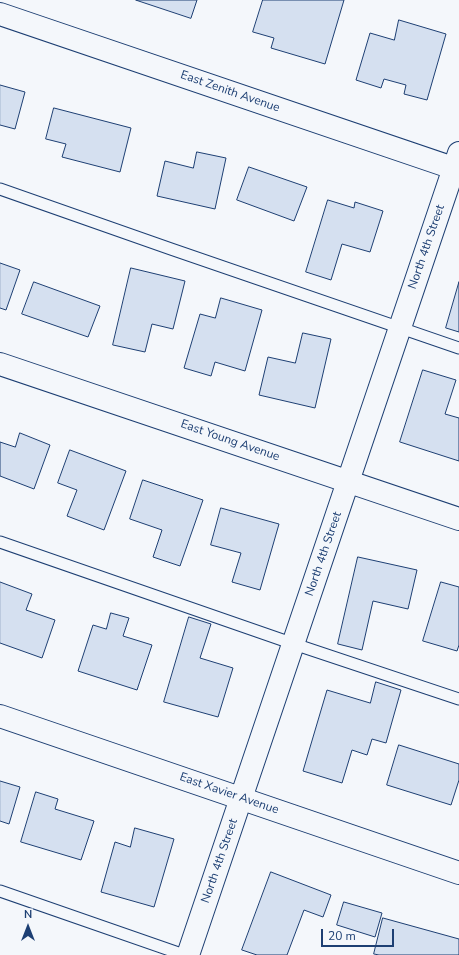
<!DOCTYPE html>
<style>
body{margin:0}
#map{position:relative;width:459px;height:955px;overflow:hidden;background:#f4f7fb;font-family:"Nunito Sans",sans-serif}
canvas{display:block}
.north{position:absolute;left:8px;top:907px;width:40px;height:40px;-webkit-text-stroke:3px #f4f7fb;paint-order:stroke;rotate:0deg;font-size:11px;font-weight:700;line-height:16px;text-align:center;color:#1d3f73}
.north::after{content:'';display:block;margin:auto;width:14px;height:18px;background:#1d3f73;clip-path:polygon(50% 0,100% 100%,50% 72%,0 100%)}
.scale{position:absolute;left:321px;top:929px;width:73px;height:18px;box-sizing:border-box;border:2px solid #1d3f73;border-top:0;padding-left:5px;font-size:12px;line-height:14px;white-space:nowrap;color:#1d3f73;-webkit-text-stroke:3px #f4f7fb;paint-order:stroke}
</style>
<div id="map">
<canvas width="459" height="955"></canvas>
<div class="north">N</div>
<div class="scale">20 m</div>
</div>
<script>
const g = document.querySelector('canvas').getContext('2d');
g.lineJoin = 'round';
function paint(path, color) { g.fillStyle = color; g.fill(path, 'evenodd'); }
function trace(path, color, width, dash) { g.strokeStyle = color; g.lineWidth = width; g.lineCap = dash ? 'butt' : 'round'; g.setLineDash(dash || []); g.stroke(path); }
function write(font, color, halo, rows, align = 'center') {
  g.font = font + ' "Nunito Sans",sans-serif'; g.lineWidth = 3; g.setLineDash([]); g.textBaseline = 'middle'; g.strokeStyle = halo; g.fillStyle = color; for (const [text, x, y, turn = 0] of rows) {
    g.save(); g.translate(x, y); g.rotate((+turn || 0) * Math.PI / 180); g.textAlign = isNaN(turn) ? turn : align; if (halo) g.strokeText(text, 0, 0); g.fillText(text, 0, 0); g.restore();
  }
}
const building = new Path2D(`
 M136,0H197L191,18Z
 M263,0H344L325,64L271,48L274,38L253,32Z
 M399,20L446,34L427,100L404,94L406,85L384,79L381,88L356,80L370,33L394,40Z
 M0,85L25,92L15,129L0,125Z
 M54,108L131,128L120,172L62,157L66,144L46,139Z
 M197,152L226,158L215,209L157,196L165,161L193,168Z
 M249,167L307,187L294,221L237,200Z
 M328,200L354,208L355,202L383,211L370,252L342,244L331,280L306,272Z
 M0,263L20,270L6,310L0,308Z
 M131,268L185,281L173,329L152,324L145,352L113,345Z
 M34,282L100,306L88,337L22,314Z
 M459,282V332L446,328Z
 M221,298L262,310L245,371L215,362L211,376L184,368L200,314L215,318Z
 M303,333L331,339L315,408L259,395L268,357L295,363Z
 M423,370L456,380L445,414L459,418V461L400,442Z
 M20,433L50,445L34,489L0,476V442L15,447Z
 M70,450L126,471L104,530L67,516L77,490L58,483Z
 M143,480L203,500L180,566L153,557L162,530L130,519Z
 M221,508L279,524L260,590L232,582L241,553L211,545Z
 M358,557L417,570L408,609L373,601L362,650L338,644Z
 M0,582L32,594L26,610L55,620L42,658L0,643Z
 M441,582L459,587V645L457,651L423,641Z
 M111,613L129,618L123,636L152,645L137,690L78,671L93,625L106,629Z
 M189,617L211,624L200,658L233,668L218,717L164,702Z
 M376,682L401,690L386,743L372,739L367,755L352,750L342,783L303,771L327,690L370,703Z
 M399,745L459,764V780L451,805L387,785Z
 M0,781L20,787L9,824L0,821Z
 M36,792L58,799L55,809L94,821L81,860L21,842Z
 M135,828L174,839L154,907L101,892L115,842L130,847Z
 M271,872L331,895L323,917L304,910L287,955H257L242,950Z
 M344,902L382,913L375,937L337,925Z
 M383,918L459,939V955H379L374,954Z`);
paint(building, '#d5e0f0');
trace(building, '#1d3f73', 1);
const lane = new Path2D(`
 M0,189L171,249L459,348
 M0,542L294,644L459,699
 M0,891L184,955`);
const street = new Path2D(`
 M0,14L459,170
 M0,716L459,873
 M188,955L459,153`);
const secondary = new Path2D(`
 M0,364L459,519`);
trace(lane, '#1d3f73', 13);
trace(street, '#1d3f73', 24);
trace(secondary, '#1d3f73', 24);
trace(lane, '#f4f7fb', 11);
trace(street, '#f4f7fb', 22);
trace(secondary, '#f4f7fb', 22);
write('12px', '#1d3f73', '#f4f7fb', [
 ["East Zenith Avenue",230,92,19],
 ["North 4th Street",427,247,-71],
 ["East Young Avenue",230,441,19],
 ["North 4th Street",324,554,-71],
 ["East Xavier Avenue",229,794,19],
 ["North 4th Street",220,861,-71]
]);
</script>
